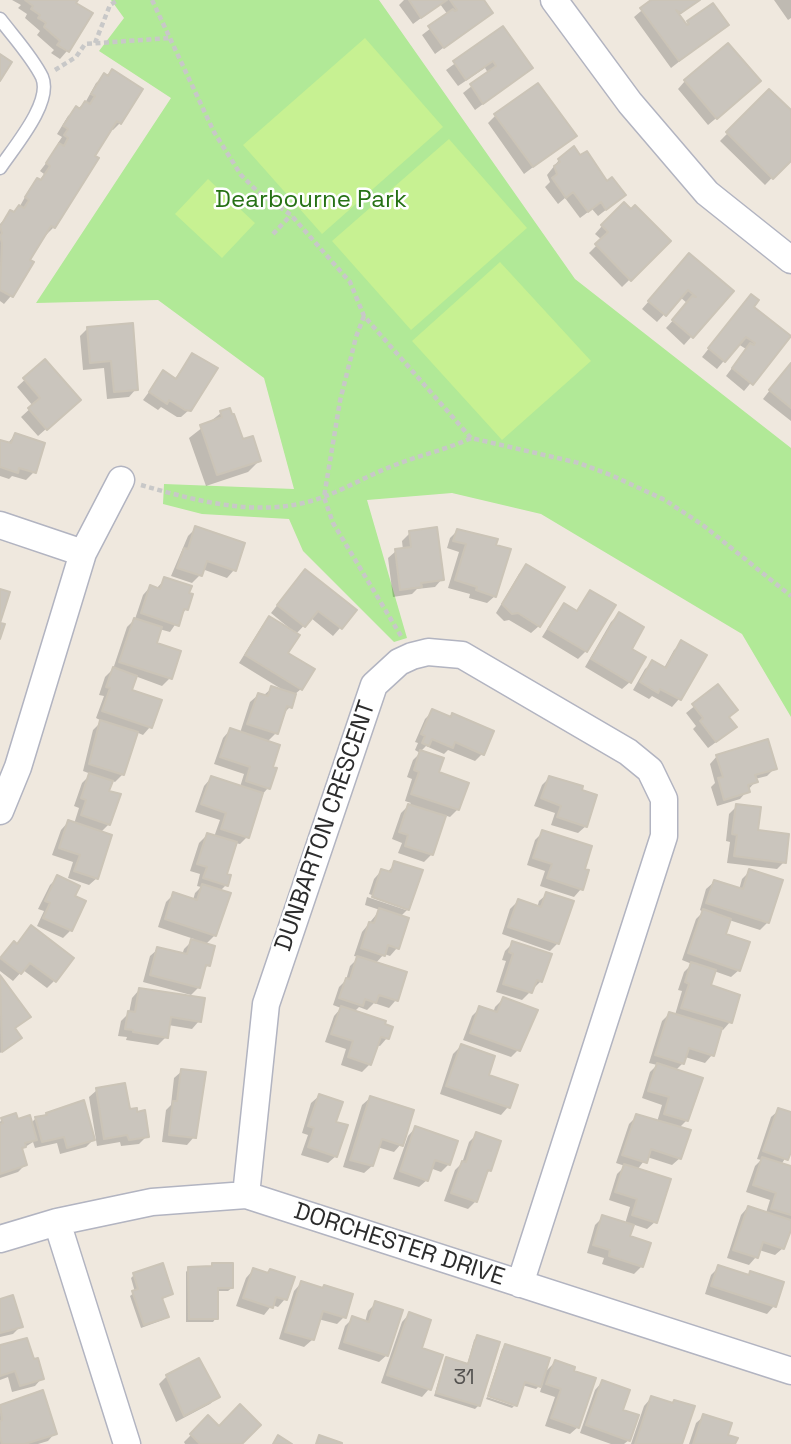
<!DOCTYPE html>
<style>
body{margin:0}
canvas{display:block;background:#efe8de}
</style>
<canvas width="791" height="1444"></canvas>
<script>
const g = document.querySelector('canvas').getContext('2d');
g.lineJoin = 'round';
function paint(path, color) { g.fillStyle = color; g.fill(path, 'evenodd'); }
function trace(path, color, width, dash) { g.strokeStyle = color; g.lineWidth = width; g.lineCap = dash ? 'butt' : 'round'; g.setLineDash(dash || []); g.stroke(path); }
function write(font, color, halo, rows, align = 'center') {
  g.font = font + ' "Space Grotesk",sans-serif'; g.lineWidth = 5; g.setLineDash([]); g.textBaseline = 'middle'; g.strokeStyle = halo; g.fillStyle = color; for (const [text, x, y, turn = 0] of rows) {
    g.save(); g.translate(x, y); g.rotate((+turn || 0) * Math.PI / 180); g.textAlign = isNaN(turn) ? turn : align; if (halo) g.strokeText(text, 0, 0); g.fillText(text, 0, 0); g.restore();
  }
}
paint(new Path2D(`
 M111,0H379L575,279L791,448V717L742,634L541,514L452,493L367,500L407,638L394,642L303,551L289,519L202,514L163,504L164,484L294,489L264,378L158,300L36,303L171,98L99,51L124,18Z`), '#b1e997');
paint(new Path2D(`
 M365,38L443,127L322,234L243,145Z
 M449,139L527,228L411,330L332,241Z
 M208,179L255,223L222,258L175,214Z
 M500,262L591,361L502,440L412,341Z`), '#c7f192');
paint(new Path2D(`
 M12,0H76L74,4L90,14L67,51L60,59L51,53L54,50L37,35L40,31L25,18L27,14L18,8L21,5Z
 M404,0H481L490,13L435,54L422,35L448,15L440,4L413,24L399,5Z
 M654,0H699L678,16L685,26L688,23L726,25L671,68L634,17Z
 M774,0H791V18L788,20Z
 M503,28L531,68L475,110L463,93L488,73L485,68L458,86L446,70Z
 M112,71L120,123L113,130L110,129L54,227L46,235L44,233L27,260L32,263L11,296L4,304L0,301V224L11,212L13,213L20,206L30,188L38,180L39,181L44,174L40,171L60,145L58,143L62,137L57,134L68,116L85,103L96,83Z
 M685,81L751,89L708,125L678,89Z
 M769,91L791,113V158L765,185L720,141Z
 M495,116L574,136L524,174L488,123Z
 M559,160L616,202L598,216L592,209L580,218L565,198L558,204L545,187L550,182L547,175Z
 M602,226L669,241L622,287L589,253L602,240L595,234Z
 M682,263L731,292L684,345L666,328L688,304L680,297L657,322L642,309Z
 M744,304L789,337L744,391L726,376L746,349L738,344L717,369L702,357Z
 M88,328L136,389L129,397L107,399L104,368L83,370L80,336Z
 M192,355L189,410L181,417H177L161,407L158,410L143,400L163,373L174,380Z
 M45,361L71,407L38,436L21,417L33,406L17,387Z
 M791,363V421L763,399Z
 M221,413L241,442L259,461L248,472L206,486L189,438Z
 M15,435L43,444L34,472L26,480L12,476L9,479L0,476V442L7,444Z
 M196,528L234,570L227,578L202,569L200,575L192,583L171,576L188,536Z
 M457,531L494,546L495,596L487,603L469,598L470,594L448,588L459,552L447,548L450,538Z
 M410,533L442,579L435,587L417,589L412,594L393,597L388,558L396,551L403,550L402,541Z
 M526,566L539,626L531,633L509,620L504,621L496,613L519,574Z
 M165,579L186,609L170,632L159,629L155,644L170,678L162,686L135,676L129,691L150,727L143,735L136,732L123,774L115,782L111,780L107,792L109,824L100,833L97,878L89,885L68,878L73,862L52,855L61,830L68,822L74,824L79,808L74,806L82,783L91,774L83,771L93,730L102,721L96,718L104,696L99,695L105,677L113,669L127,627L135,619L143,595L150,587L156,589Z
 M298,579L355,611L333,636L311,618L296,634L286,653L301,689L294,695L290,707L282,715L276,733L267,742L271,768L268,788L261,796L247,837L240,844L235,843L224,875L226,885L220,891L215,935L205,945L208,965L203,970L199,987L191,995L143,982L150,956L158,949L182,955L184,949L194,939L158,927L166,902L174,894L193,900L195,893L201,887L197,886L200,874L190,871L199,843L207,835L214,837L220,820L195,812L204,786L211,778L240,787L244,774L214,764L223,738L230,730L240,733L250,702L258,695H264L272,688L283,690L239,663L262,626L269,618L287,629L288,627L271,613Z
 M591,592L586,651L578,659L542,637L557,613L564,605L575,612Z
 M619,614L629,649L630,682L622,689L585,667L611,622Z
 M682,643L704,656L679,699L672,707L652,696L649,699L633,690L645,669L653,662L664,668L674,650Z
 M718,687L728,718L727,734L708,748L693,729L696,726L686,713Z
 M433,711L482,754L475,761L448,750L444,754L426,746L420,752L437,774L458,809L450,817L444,815L432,854L424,862L398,853L402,843L392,839L401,813L411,803L405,801L412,779L407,777L413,760L420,753L415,750L418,743L415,742L425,719Z
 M717,756L775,768L767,776L755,779L756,781L740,799L717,806L711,787L715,783L710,764Z
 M549,778L586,826L578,833L551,825L555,813L534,806L542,785Z
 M737,806L784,862L777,869L727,863L730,842L726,841L729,814Z
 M543,832L583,870L581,889L574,897L540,886L545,871L527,865L535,840Z
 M395,863L408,909L400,917L397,948L390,956L384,954L375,964L396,1000L389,1008L374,1003L367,1010L359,1007L354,1012L387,1038L380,1046L376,1045L370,1064L362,1072L341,1065L346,1049L325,1042L334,1016L341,1008L333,1005L339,987L346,980L350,966L359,957L354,956L362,932L380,910L365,905L367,897L406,910V907L369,894L374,879L381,871L387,873Z
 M750,871L768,922L760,930L729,920L723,935L739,970L731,977L714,971L709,987L730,1022L723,1030L720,1029L712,1055L705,1063L685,1057L683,1063L675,1071L687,1120L679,1128L680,1158L672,1165L647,1157L637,1170L655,1222L647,1229L632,1224L628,1238L642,1266L634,1274L602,1264L604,1258L587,1253L595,1225L603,1217L625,1224L630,1207L609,1200L617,1174L625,1166L616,1163L629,1124L637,1116L657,1122L662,1105L642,1098L650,1072L657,1065L649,1063L662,1021L669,1014L675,1015L682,991L678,990L684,972L692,964L682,960L696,919L703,912L700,910L706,889L714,882L739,890L742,879Z
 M57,878L71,930L63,938L37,926L44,911L38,909L50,885Z
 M547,894L558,943L550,951L502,934L510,909L518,901L537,908L539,901Z
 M14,943L54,981L47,988L23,970L13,981L0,971V959Z
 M513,943L541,981L522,1000L496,992L506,961L502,960L505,951Z
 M0,978L28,1017L14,1030L20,1038L0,1053Z
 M139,990L199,1021L192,1029L168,1025L166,1037L158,1045L126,1040L127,1037L118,1036L121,1021L129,1013L132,998Z
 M503,999L518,1050L511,1057L463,1040L472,1016L480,1008L493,1013L495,1007Z
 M461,1046L486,1076L515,1086L508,1107L501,1115L440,1094L453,1054Z
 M182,1071L194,1137L187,1145L162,1142L166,1110L171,1105L174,1078Z
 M97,1090L128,1111L147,1136L139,1144L121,1146L120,1142L97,1146L89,1097Z
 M319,1096L334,1123L336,1156L328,1163L301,1155L308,1135L302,1133L311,1103Z
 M370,1098L401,1144L394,1152L377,1147L372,1166L364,1173L343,1167L362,1105Z
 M779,1110L791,1113V1153L789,1152L781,1165L791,1168V1225L783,1248L775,1255L759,1250L756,1257L749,1265L727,1258L741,1215L748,1207L766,1213L770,1200L746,1192L755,1166L761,1160L757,1159L771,1117Z
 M47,1114L95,1138L86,1147L60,1154L57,1143L35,1148L33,1142L22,1149L25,1165L18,1172L0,1178V1122L2,1119L30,1124L36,1118Z
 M415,1128L449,1164L441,1172L430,1168L427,1180L419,1187L393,1179L408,1136Z
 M477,1134L490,1170L485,1175L476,1201L468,1209L444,1201L455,1170L462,1163L469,1142Z
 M719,1267L748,1276L751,1273L774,1306L767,1314L705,1294L711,1275Z
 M189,1268L232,1288L228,1291H216V1318L213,1322H186V1272Z
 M253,1270L266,1275L270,1271L285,1299L278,1307L272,1305L264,1315L236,1306L246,1278Z
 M134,1275L171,1294L161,1300L167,1317L163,1320L141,1328L130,1296L135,1292L131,1278Z
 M301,1283L344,1317L337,1324L318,1319L312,1340L304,1347L279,1339L294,1291Z
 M0,1301L21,1326L13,1334L0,1337Z
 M376,1303L387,1355L379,1362L338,1349L345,1326L353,1318L365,1322L368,1311Z
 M409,1314L429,1389L422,1397L381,1383L402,1322Z
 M477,1337L479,1405L475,1409L434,1396L444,1363L447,1359L467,1365L474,1340Z
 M506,1346L543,1374L555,1362L578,1427L570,1434L545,1426L555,1397L540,1392L543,1382L536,1389L522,1385L516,1404L488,1394L502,1349Z
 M0,1347L42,1378L35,1386L12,1392L8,1377L0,1380Z
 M167,1376L218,1397L210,1404L176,1422L159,1384Z
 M602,1382L621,1411L629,1440L624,1444H611L580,1433L595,1390Z
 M42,1392L55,1433L48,1441L38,1444H0V1407Z
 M487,1397L514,1406L512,1408L486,1399Z
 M651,1398L680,1444H631L644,1406Z
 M704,1416L726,1436L734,1444H689L696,1423Z
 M208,1418L240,1444H185L184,1442Z`), '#0003');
const building = new Path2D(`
 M25,0H78L76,3L93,13L69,52L57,45L60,41L44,27L46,23L38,18L40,15L31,9L33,6Z
 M409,0H447L421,18Z
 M450,0H484L493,13L444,48L428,26L453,9L455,11L457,10Z
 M651,0H700L681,13L676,10L687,25L689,24L687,21L713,3L729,25L679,61L640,8Z
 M503,26L533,68L483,104L470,84L496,66L493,61L466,80L453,61Z
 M728,43L761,81L717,119L684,80Z
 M0,54L12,62L0,81Z
 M112,69L143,89L121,124L117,121L95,156L99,158L55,228L51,226L30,260L34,262L13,297L0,290L2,243L0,236L2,233L0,227L10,210L14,212L19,205L24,208L29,200L25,197L37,178L41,180L50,166L46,163L59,143L64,146L68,138L64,135L68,129L63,126L76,106L80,109L85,101L90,104L95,96L91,94L104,73L108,76Z
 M538,83L577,136L533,167L494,114Z
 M769,89L791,110V161L773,179L726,132Z
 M574,146L580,155L587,151L607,181L612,177L626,195L606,210L601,202L588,212L573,192L566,198L552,178L557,174L554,166L560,162L558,159Z
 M624,202L631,209L635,205L671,241L631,281L595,244L608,232L601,225Z
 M689,253L734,291L693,338L672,320L692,296L696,297L688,290L666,316L648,301Z
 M751,294L759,300L754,307L791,336L753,385L732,368L750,343L754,345L755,343L746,337L725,362L708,348Z
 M133,323L138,390L114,392L111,361L90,363L87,327Z
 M192,353L218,368L191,411L185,410L169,400L167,404L149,392L163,370L176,379Z
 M45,359L81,400L47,430L28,408L40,398L23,378Z
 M791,363V408L769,390Z
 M230,408L232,414H234L243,439L253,436L261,461L217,475L200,425L222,417L220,411Z
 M15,433L45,443L36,473L19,468L18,473L0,467V440L11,443Z
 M195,526L245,543L236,571L207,561L202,576L177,568L184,548L188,549Z
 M437,527L444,580L421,583L422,587L400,590L395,549L411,547L409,531Z
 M457,529L498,539L496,545L511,549L496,597L476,590L477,587L455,580L466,544L453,541Z
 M526,564L565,587L540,627L518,613L512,614L502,604Z
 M305,569L357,610L342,629L318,611L305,627L277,605Z
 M164,577L192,586L189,593L193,594L188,610L184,609L179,626L141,613L150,585L160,589Z
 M0,589L10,592L0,623L5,624L0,639Z
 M590,590L616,605L587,652L548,629L564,603L577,611Z
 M619,612L644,627L632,649L646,657L631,683L591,659Z
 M269,616L300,635L288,653L315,669L302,690L245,655Z
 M134,618L162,627L157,643L181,651L172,679L119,662Z
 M681,640L707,655L681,700L660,689L658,693L640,682L652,660L666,668Z
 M113,667L137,676L132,690L162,700L152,728L102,711L110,688L106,687Z
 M718,684L738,710L729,717L737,727L716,742L700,721L703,718L692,704Z
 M271,686L296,694L292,708L287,706L278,734L247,724L258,693L268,696Z
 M432,709L451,717L452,713L494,731L484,755L455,742L453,748L432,739L429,746L422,743L425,736L421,734Z
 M100,720L138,732L124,775L89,764Z
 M230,728L280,745L273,767L277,768L270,789L246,781L250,767L220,757Z
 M768,739L777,769L755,775L758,782L748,785L750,792L724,800L718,778L723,777L716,755Z
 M420,750L444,758L439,772L469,783L459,810L411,794L419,772L414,770Z
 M89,773L113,781L109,791L121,794L110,825L81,815L86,800L81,798Z
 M211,776L263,793L249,838L221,829L226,813L201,804Z
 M549,776L583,786L582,790L597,795L587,827L557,817L561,806L541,798Z
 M408,804L446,816L433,855L405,846L408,835L399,832Z
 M736,804L761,807L758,830L789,834L786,863L734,856L737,835L732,834Z
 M68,820L112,835L98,879L74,871L80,855L59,848Z
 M542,830L592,846L585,869L589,870L583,890L547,878L552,864L533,858Z
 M207,833L237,842L227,874L231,875L228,886L203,878L207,867L197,864Z
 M394,861L423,870L409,910L372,897L381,869L391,872Z
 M749,869L783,880L769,923L706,903L714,880L743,889Z
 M57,875L80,886L75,896L86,901L72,931L43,918L50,903L45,901Z
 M202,884L231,893L216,936L165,919L173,892L197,900Z
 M546,892L574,901L559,944L508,927L518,899L541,907Z
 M379,908L409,918L399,949L388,945L385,956L361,948L369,922L374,923Z
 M703,909L731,919L726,934L750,942L740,971L688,953Z
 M31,925L74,958L56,982L30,963L21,974L0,958L14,941L17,944Z
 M191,939L215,946L210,966L206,965L200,988L150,975L157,947L187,954Z
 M512,941L552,954L542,982L537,980L532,993L503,984L513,954L509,952Z
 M357,956L407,972L398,1001L379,995L376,1003L365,999L363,1006L339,998L346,978L350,979Z
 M691,962L716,970L711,985L740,995L732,1023L681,1008L689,984L685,982Z
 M0,975L31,1017L15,1028L22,1038L2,1052Z
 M139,988L205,998L201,1022L171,1017L168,1038L133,1032V1030L125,1029L128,1011L135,1012Z
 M503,997L538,1010L520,1051L470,1033L479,1006L497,1012Z
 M341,1006L386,1021L385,1024L393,1027L389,1039L381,1037L371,1065L348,1057L353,1041L331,1034Z
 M669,1012L722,1028L714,1056L689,1048L684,1064L655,1055Z
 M461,1044L495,1056L489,1075L518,1085L510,1108L446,1086Z
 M657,1063L703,1078L688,1121L664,1114L669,1097L648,1091Z
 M181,1069L206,1072L196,1138L169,1135L173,1101H177Z
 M125,1083L130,1109L137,1108V1112L145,1110L149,1137L129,1140L127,1135L104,1139L96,1088Z
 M319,1094L343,1102L336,1122L348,1125L337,1157L308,1147L314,1128L308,1126Z
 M370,1096L414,1110L403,1146L382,1139L373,1166L350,1160Z
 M84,1100L95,1140L67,1148L64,1137L42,1142L35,1117L47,1115L46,1113Z
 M778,1108L791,1112V1152L788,1160L763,1151Z
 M16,1113L18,1119L30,1115L37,1140L25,1143L26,1147L22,1148L27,1165L0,1174V1124L3,1123L1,1118Z
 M636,1114L691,1130L681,1159L651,1149L647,1163L622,1155Z
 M415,1126L458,1141L450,1165L435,1160L428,1181L400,1171Z
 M476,1132L501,1141L491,1171L488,1170L477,1202L451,1193L462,1161L466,1162Z
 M762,1157L791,1166V1215L771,1209L776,1193L753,1185Z
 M624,1164L671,1179L657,1223L632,1215L637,1199L615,1192Z
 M748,1206L791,1220V1230L784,1249L763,1242L758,1258L733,1250Z
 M602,1215L634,1225L630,1236L651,1243L643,1267L609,1256L610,1250L593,1245Z
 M163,1263L173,1294L162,1298L169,1317L144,1325L132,1291L138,1289L133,1273Z
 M212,1263H233V1288H218V1319H189L188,1267L212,1266Z
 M718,1265L749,1275L750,1271L784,1282L776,1307L711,1286Z
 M253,1268L268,1273L270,1269L295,1277L287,1300L276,1297L273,1308L243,1298Z
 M301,1281L323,1288L324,1285L353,1294L346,1318L323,1311L314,1340L285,1332Z
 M13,1295L23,1327L0,1333V1299Z
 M375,1301L403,1310L388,1356L344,1342L352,1316L369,1322Z
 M409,1312L431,1320L422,1348L443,1355L431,1390L387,1375Z
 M477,1335L500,1342L480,1406L436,1393L446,1357L468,1364Z
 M27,1338L34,1359L38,1358L44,1379L20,1386L15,1371L0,1376V1345Z
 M505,1344L550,1358L541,1387L525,1382L517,1406L488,1396Z
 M199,1358L220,1397L184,1416L166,1375Z
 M555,1360L575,1367L574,1371L596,1378L579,1428L551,1418L561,1389L546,1384Z
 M602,1380L630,1390L623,1410L639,1415L630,1441L586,1425Z
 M43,1390L57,1434L25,1444H2L0,1437V1421L2,1420L0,1405Z
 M651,1396L673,1403L674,1400L695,1406L682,1444H635Z
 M240,1404L261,1425L242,1444H200L190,1434L208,1415L219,1426Z
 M703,1414L732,1423L728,1435L738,1438L735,1444H693Z
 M278,1435L292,1444H273Z
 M319,1435L342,1443V1444H316Z`);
paint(building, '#cac5bd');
trace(building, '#cbc4b7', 2);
const service = new Path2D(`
 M0,19C13,36 33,58 42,77C53,102 14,147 0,168`);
const minor = new Path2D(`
 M554,0L630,103L707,193L791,260
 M0,525L83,553
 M0,811L18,767L83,553L121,480
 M246,1195L266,1004L374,685L399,662L412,656L428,652L462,655L628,752L650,770L664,799V836L520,1284
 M57,1222L127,1444
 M0,1239L57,1222L152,1202L246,1195L791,1371`);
trace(service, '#b2b4c1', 15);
trace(minor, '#b2b4c1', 29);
trace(new Path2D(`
 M152,0L214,132L241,175L257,191L291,215L350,282L364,316L471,438L579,463L613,476L665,500L704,526L791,596
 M95,43L110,5L118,0
 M55,70L76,57L85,44L170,38
 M273,234L291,215
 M364,316L356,337L340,401L324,497L333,523L401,636
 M141,485C201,502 265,520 326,496C349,487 371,474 395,465C420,455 446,450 471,438`), '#c8c8c8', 4.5, [5, 3.5]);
trace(service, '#fff', 12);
trace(minor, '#fff', 26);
write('21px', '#545250', null, [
 ["31",464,1378]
]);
write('24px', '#267115', '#fff', [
 ["Dearbourne Park",311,200]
]);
write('24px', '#2c2c2c', '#fff', [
 ["DUNBARTON CRESCENT",326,826,-71],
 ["DORCHESTER DRIVE",399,1245,18]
]);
</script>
